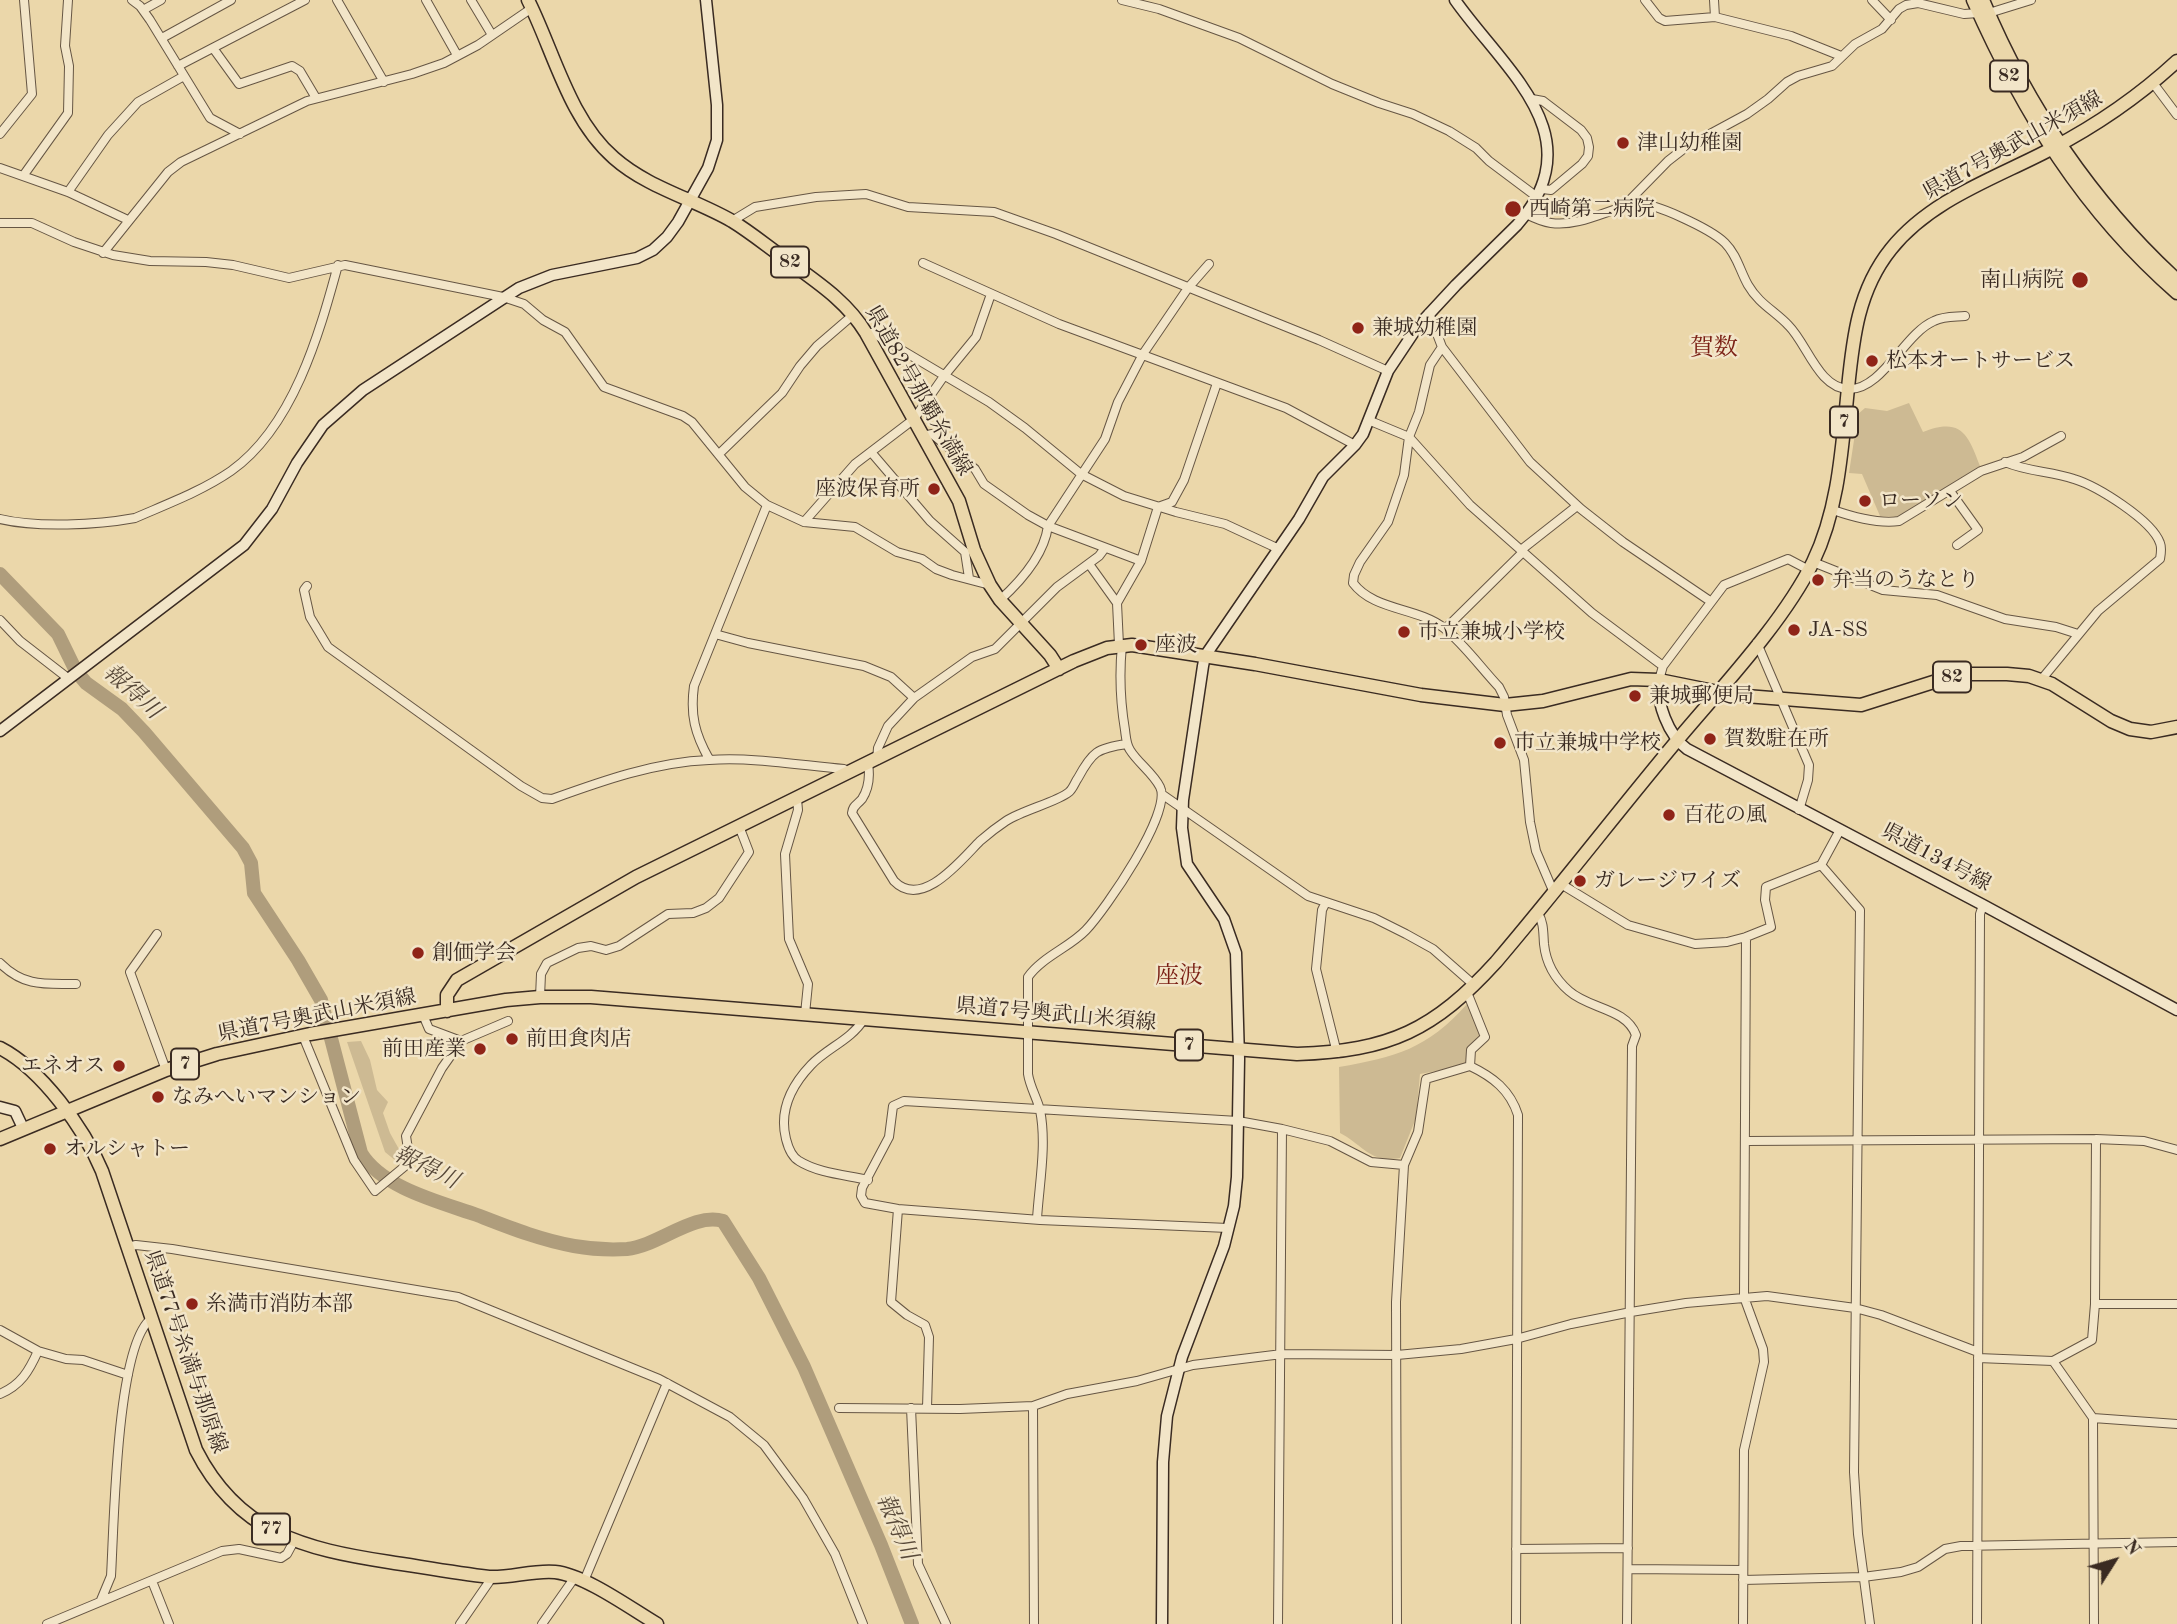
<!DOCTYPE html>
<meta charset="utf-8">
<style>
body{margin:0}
#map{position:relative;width:2177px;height:1624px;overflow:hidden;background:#ebd7aa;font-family:"Old Standard TT",serif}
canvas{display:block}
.north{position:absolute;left:2079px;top:1526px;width:70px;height:70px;-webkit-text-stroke:5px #f2e5c8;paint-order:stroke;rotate:53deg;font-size:19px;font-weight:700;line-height:28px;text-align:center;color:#3a2b22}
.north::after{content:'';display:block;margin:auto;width:24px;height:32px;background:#3a2b22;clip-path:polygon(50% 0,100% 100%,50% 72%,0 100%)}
</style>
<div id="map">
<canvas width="2177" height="1624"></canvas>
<div class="north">N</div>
</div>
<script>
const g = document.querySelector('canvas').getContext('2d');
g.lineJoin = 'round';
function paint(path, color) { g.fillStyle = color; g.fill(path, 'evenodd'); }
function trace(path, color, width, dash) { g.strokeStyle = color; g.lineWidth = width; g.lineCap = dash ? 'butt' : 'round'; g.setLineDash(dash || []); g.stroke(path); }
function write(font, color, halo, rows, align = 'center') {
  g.font = font + ' "Old Standard TT","Noto Serif JP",serif'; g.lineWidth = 5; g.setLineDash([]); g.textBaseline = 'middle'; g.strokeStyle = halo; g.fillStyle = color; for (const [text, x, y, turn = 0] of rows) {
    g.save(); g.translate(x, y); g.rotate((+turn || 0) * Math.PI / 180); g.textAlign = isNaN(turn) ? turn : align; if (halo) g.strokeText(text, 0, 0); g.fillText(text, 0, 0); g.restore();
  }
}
paint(new Path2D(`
 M1909,403L1923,432C1961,417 1968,434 1980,466L1900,516H1880L1862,474L1849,473L1858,414L1865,408L1887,411Z
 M1467,1004L1481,1037L1466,1054L1468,1065L1420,1074L1416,1118L1400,1158C1371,1164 1363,1145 1340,1133L1339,1067C1396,1057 1427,1049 1467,1004Z
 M361,1041L370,1060L377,1090L388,1102L383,1113L390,1133L405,1160L402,1166L385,1152L347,1042Z`), '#cdba93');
trace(new Path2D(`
 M0,574L58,634L76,671L86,683L122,709L144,732L243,848L251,863L254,893L298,960L321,1000L361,1153C382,1188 440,1202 477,1215C508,1227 540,1240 574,1246C591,1249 610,1250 627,1249C658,1246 694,1212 723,1221L759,1278L804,1367L881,1545L912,1624`), '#af9d7c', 14);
const street = new Path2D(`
 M132,0L140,6L150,20L210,118L240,134
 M337,0L384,82
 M426,0L457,55
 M471,0L492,35
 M1122,0L1159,9L1239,38L1332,84L1379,103L1413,114L1449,131L1476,148L1489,161L1537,197
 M1645,0L1659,18L1665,21L1715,17L1791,36L1841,56
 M1714,0L1715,17
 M1872,0L1891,20
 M143,10L161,0
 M1989,13L2031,0
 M162,38L231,0
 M213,48L239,84L292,66L300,71L316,98
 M178,66L305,0
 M2153,83L2177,115
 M1532,99L1543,101L1581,130L1587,138L1589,147L1588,156L1582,164L1551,190L1542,189
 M0,134L32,94L24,0
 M0,168L68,192L128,220
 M23,176L68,113L69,66L65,46L68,0
 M68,192L108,135L138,102L184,76
 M1623,207L1668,161L1686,147L1747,114L1768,99L1787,82L1798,76L1832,66L1855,44L1882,29L1899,9L1906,5L1918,3L1964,14L1979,13
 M1526,214C1534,218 1543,222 1551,223C1579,227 1607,210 1634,204C1651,200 1712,230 1725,243C1737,255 1740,271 1748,285C1759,304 1775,311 1789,326C1807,344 1819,389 1849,389C1882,390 1905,333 1934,321C1944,316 1954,317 1965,316
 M732,221L755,207L816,197L866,194L908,207L994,212L1056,234L1319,340L1388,371
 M0,223H32L74,242L113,255L150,261L206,262L233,265L289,278L345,265L503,297L524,304L543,320L565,332L604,387L683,416L692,422L745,487L767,505L804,522L855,527L897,552L922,559L936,569L952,575L990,585
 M103,253L168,172L181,162L307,101L412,74L444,63L478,45L532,8
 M923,263L1059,324L1286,408L1355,445
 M1429,313L1442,347L1530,462L1581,509L1623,542L1710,601
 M866,333H873L989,402L1025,428L1081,474L1124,496L1176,512L1225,524L1279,549
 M1442,347L1430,365L1419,412L1409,437L1404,475L1388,522L1360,562L1354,575L1353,583C1374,611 1417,607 1444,628C1463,643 1482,669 1499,687L1504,697L1507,715L1524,760L1530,822L1536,851L1554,893
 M1368,420L1409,437L1470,505L1592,613L1663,666
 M923,436L932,434L975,469L984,484L1028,515L1048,526L1141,561
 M871,452L930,521L965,552L969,578
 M719,454L782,393L800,366L817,346L853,315
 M2005,462C2028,472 2051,471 2074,479C2097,486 2152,520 2160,543C2162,548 2161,553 2160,559L2098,611L2041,680
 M1950,491L1978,530L1957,545
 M1158,507L1172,502L1184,480L1217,383
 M1833,510C1853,517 1878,524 1899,521L1981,471L2023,457L2061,436
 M0,519C37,528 97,525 135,518C167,504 202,491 231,471C293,427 319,335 338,265
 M804,522L855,464L914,419L944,376L976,337L991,294
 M1521,550L1577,506
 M1813,562L1883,590L1937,595L2005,619L2056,627L2078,634
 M1089,564L1117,603L1119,645
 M307,586L304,590L310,617L328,647L521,786L542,798L552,799C602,781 655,762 709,760C754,757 799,765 844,769L847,774
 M1000,600C1021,581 1044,555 1048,526L1105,439L1118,402L1143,354L1188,288L1209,264
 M1117,603L1141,561L1158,507
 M0,620L20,641L69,679
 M1445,629L1523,552
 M715,634L748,643L864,666L891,677L914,698
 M1757,643L1809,765L1808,780L1799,810
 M1659,680L1663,666L1724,585L1788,559L1809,570
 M709,759C695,734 690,715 694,686L767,505
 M877,760L878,748L888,726L914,698L972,657L995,649L1057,587L1099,556L1105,548
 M868,764C870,776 869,788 862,799C857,805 853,805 852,813L894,881C922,910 961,860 980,841C988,834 997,827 1006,821C1023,810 1057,802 1069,792C1073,789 1075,782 1078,778C1092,752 1097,748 1127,744
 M1163,795L1308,896L1374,918L1406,934L1433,949L1474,985
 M797,799L798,810L785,854L789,939L808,984L805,1014
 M1821,865L1860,910L1854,1472L1858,1534L1870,1624
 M1561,884L1628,925L1695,944L1727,942L1746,937L1771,927L1765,900L1766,887L1821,865L1840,830
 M1326,902L1322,910L1316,969L1337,1053
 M1538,913C1544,924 1543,931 1544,944C1546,963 1554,978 1569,991C1589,1009 1626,1008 1636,1035L1632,1046L1627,1624
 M157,934L130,972L166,1070
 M0,963C24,987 45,984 76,984
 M1467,992L1485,1037L1471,1050L1470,1066C1493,1077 1510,1090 1518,1115L1516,1624
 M540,997L541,974L547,963L578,948L591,946L606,950L619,946L668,914L693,913L706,908L719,898L749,852L739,826
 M423,1015L429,1029L461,1041L508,1021
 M864,1019C851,1040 827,1048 811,1065C791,1086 779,1111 786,1139C788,1147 792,1157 799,1161C818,1173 846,1175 868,1180
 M303,1036L354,1160L375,1191L410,1162L406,1136L442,1068L461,1041
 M1746,1141L2096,1139L2144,1141L2177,1150
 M1404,1165L1418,1132L1426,1079L1470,1066
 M898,1209L891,1302L907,1315L925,1325L929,1337L927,1408
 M1037,1219C1039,1185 1047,1145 1040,1110C1037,1098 1030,1087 1028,1074V977C1042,957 1070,947 1086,930C1105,910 1173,812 1160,787C1153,773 1138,763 1130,750C1126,744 1126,737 1125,730C1120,700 1119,675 1122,645
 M1228,1228L1040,1220L898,1209L865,1203L861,1196L862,1188L889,1137L893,1106L904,1101L1238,1121L1282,1129L1330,1141L1371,1162L1404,1165L1396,1302L1397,1624
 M127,1247L136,1245L172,1249L458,1297L659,1379L730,1417L764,1445L803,1498L835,1554L863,1624
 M2095,1304H2177
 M0,1330L38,1351L66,1359L83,1360L128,1375
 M1978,1358L2053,1361L2092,1340L2095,1304L2096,1139
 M2053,1361L2093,1418L2094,1624
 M0,1394C21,1385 29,1371 38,1351
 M1033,1406L1034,1624
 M839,1408L960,1409L1033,1406L1067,1394L1137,1381L1193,1365L1282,1354L1397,1355L1461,1349L1516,1339L1571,1324L1631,1312L1686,1303L1767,1296L1855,1308L1881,1315L1978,1352
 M911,1408L918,1564L946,1624
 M2093,1418L2177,1424
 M1516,1549L1628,1548
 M1628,1569L1743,1570
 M1743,1580L1863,1577L1901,1572L1918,1567L1945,1549L1961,1546L2177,1542
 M152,1581L169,1624
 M584,1581L667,1383
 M101,1600L111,1576C114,1528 116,1345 151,1319
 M47,1624L222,1551L239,1549L281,1558L287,1554L294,1541
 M460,1624L489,1582V1577
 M542,1624L575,1577
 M1278,1624L1282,1129
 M1743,1624L1744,1450L1764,1362L1763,1349L1744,1297L1746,937
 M1977,1624L1980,914L1983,905`);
const secondary = new Path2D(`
 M1659,680C1656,702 1668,735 1687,749L1983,905L2177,1010
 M0,731L244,545L272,509L297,463L323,425L363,390L519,288L552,275L637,258L653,250L667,237L678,222L708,168L717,140V105L706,0
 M0,1107L15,1111L23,1128
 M1162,1624L1163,1462L1167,1416L1182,1357L1224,1246L1234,1206L1237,1177L1239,1059L1236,953L1224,919L1187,864L1182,828L1183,800L1203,666L1205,656L1299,519L1323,477L1355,445L1363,434L1388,371L1418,326L1456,285L1517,225C1595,136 1505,71 1455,0`);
const primary = new Path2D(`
 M528,0C554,52 569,119 614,158C648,188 694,199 732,221C750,232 767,246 784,258C815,281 846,300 866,333L959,501L974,550L990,585L1000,600L1050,655L1059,669
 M1973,0C2023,113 2083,211 2177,293
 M1983,0C2027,106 2093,203 2177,280
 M447,1011V995L457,980L636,877L1074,661L1107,648L1132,645L1255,664L1421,695L1505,705L1543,701L1631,679L1659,680L1733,695L1861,705L1946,678L1969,674H2007L2029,676L2052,684L2111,721L2130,729L2151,732L2177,727
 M0,1048C41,1069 84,1128 102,1171L196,1450C238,1533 304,1549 389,1562C422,1567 456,1573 489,1577C511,1578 533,1570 555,1572C585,1575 630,1608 657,1624
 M0,1139L166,1070L217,1054L310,1034L506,1000L540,997H591L1297,1054C1390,1051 1434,1030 1496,962C1559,888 1618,811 1680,737C1723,686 1784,621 1813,562C1839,508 1842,447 1848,388C1853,338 1858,290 1891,249C1931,199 1996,178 2051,149C2097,125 2138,97 2177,61`);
trace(street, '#665644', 10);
trace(secondary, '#3a2b22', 13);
trace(primary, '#3a2b22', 15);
trace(street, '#f2e5c8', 8);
trace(secondary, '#f2e5c8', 10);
trace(primary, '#ebd7aa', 12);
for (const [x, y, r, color] of [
 [1623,143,7,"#8f2418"],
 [1513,209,9,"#8f2418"],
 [2080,280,9,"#8f2418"],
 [1358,328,7,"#8f2418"],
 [1872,361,7,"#8f2418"],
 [934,489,7,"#8f2418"],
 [1865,501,7,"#8f2418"],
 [1818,580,7,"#8f2418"],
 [1794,630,7,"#8f2418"],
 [1404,632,7,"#8f2418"],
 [1141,645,7,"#8f2418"],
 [1635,696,7,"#8f2418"],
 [1710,739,7,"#8f2418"],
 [1500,743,7,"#8f2418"],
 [1669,815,7,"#8f2418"],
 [1580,881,7,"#8f2418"],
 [418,953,7,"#8f2418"],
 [512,1039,7,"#8f2418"],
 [480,1049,7,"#8f2418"],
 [119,1066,7,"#8f2418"],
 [158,1097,7,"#8f2418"],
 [50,1149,7,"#8f2418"],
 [192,1304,7,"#8f2418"]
]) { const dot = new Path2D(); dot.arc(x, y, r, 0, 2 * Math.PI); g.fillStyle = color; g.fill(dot); trace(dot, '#f2e5c8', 2.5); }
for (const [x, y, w] of [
 [2009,76,38],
 [790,262,38],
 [1844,422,28],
 [1952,677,38],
 [1189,1045,28],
 [185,1064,28],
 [271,1529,38]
]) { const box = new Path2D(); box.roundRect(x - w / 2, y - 15.5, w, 31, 5); g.fillStyle = '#f2e5c8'; g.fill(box); trace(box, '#3a2b22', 2); }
write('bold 19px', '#3a2b22', null, [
 ["82",2009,76],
 ["82",790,262],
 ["7",1844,422],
 ["82",1952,677],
 ["7",1189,1045],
 ["7",185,1064],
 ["77",271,1529]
]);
write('21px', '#3a2b22', '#f2e5c8', [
 ["津山幼稚園",1637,143],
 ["西崎第二病院",1529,209],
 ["南山病院",2064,280,"right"],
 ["兼城幼稚園",1372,328],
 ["松本オートサービス",1886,361],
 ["座波保育所",920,489,"right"],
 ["ローソン",1879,501],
 ["弁当のうなとり",1832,580],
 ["JA-SS",1808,630],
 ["市立兼城小学校",1418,632],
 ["座波",1155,645],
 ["兼城郵便局",1649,696],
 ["賀数駐在所",1724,739],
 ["市立兼城中学校",1514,743],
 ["百花の風",1683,815],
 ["ガレージワイズ",1594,881],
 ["創価学会",432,953],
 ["前田食肉店",526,1039],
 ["前田産業",466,1049,"right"],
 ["エネオス",105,1066,"right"],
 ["なみへいマンション",172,1097],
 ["オルシャトー",64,1149],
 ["糸満市消防本部",206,1304]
], 'left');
write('21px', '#3a2b22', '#f2e5c8', [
 ["県道7号奥武山米須線",2013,146,-29],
 ["県道82号那覇糸満線",918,391,60],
 ["県道134号線",1936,858,28],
 ["県道7号奥武山米須線",1056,1015,5],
 ["県道7号奥武山米須線",317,1016,-11],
 ["県道77号糸満与那原線",185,1352,71]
]);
write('italic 23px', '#574838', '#f2e5c8', [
 ["報得川",132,692,42],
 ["報得川",426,1168,26],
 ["報得川",896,1527,67]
]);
write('24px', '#7a1f14', '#f2e5c8', [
 ["賀数",1714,349],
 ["座波",1179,977]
]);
</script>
